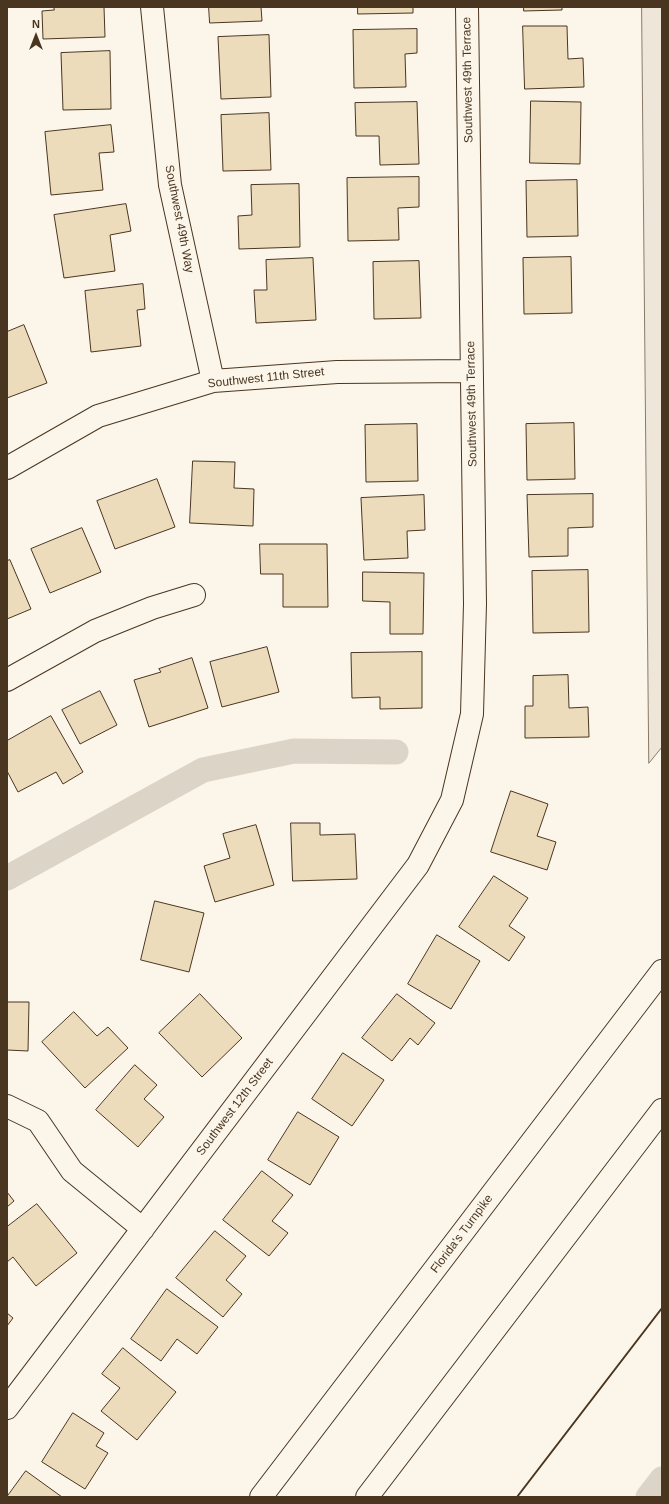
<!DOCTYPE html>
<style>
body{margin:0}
#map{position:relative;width:669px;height:1504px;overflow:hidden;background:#fbf6e9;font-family:Helvetica,sans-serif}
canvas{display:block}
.frame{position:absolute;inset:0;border:8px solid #4a3520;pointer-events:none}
.north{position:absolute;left:16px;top:16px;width:40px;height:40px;-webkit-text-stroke:3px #fbf6e9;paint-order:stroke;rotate:0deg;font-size:11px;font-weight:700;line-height:16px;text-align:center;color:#4a3520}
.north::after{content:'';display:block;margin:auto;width:14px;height:18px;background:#4a3520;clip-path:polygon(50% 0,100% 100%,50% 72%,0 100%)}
</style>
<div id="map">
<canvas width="669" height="1504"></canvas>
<div class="frame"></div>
<div class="north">N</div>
</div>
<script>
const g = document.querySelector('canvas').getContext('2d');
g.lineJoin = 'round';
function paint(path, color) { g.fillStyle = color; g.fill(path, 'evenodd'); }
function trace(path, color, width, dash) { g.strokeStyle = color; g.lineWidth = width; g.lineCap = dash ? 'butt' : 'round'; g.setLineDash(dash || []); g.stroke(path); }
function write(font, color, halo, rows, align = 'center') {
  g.font = font + ' Helvetica,sans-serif'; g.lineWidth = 3; g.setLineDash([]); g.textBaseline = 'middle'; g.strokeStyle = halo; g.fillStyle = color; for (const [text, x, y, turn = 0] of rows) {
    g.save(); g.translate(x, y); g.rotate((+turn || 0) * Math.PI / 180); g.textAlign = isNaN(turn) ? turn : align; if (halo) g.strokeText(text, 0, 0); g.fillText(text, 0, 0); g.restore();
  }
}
const green = new Path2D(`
 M642,7H662V747L649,763Z`);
paint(green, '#ede6d9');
trace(green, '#887966', 1);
trace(new Path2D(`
 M7,878L203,770L294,751L396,752
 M648,1497L662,1479`), '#dcd4c6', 25);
const building = new Path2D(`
 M54,7H104L105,37L43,39L42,11L54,10Z
 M209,7H261L262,21L210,23Z
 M358,7H413V13L358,14Z
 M524,7H562V10L524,11Z
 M523,26H567L568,59L583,58L584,87L525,89Z
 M417,29V53L405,54L406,87L354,88L353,30Z
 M269,35L271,97L221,99L218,37Z
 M110,51L111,109L63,110L61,53Z
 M531,101L581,102L580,164L530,163Z
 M417,102L419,164L380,165L379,136H356L355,103Z
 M269,113L271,170L223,171L221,115Z
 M111,125L114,152L99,153L103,190L51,195L45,132Z
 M419,177V207L398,208L399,240L348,241L347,178Z
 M577,180L578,236L527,237L526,181Z
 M299,184L300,247L239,249L238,216L252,215L251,185Z
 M126,204L131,231L110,235L115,271L64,278L54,215Z
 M571,257L572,313L524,314L523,258Z
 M313,258L316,320L256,323L254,290H267L266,260Z
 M419,261L421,318L374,319L373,262Z
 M143,284L145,309L137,310L141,346L91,352L85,291Z
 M24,325L47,383L7,398V332Z
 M574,423L575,479L527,480L526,424Z
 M417,424L418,481L366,482L365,425Z
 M193,461L235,462L234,488L254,489L253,526L190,523Z
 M157,479L175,527L115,549L97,501Z
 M593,494V527L568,528V556L529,557L527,495Z
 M424,495L425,530L407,531L408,558L364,560L361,498Z
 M82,528L101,572L50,593L31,549Z
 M260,544H327L328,607H283V574H261Z
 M10,560L31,609L7,619V561Z
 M588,570L589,632L533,633L532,571Z
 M363,572L424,573L423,634H390V602L363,601Z
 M267,647L279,692L222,707L210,662Z
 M422,652V708L380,709V697L352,698L351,653Z
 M192,658L208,708L149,727L134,680L161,672L159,669Z
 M568,675L569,708L588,707L589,737L525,738V706H533V676Z
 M100,691L117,725L80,744L62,710Z
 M51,716L83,772L63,784L56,772L18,792L7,771V741Z
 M511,791L548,804L537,836L556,842L547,870L491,852Z
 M291,823H320V835L355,834L357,879L293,881Z
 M256,825L274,885L215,902L204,866L230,858L223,834Z
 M494,876L528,898L509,926L525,937L509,961L459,927Z
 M155,901L204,913L189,972L141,960Z
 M437,935L480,961L451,1009L408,984Z
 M200,994L242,1038L202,1077L159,1033Z
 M397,994L435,1023L418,1045L410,1038L392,1061L362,1038Z
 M7,1002H29L28,1051L7,1050Z
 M74,1012L97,1036L108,1027L128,1048L85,1088L42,1042Z
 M343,1053L384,1080L352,1126L312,1099Z
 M135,1065L157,1085L144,1099L164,1117L138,1147L96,1110Z
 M298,1112L339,1137L310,1185L268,1160Z
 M262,1171L293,1195L272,1221L288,1233L269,1256L223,1220Z
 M7,1192L14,1201L7,1207Z
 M37,1204L77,1253L36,1286L13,1257L7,1262V1227Z
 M215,1231L246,1256L226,1280L242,1294L223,1317L176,1278Z
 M167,1289L218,1327L197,1354L177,1339L161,1361L131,1339Z
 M7,1313L13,1318L7,1326Z
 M123,1348L176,1392L137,1440L101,1411L120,1388L102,1374Z
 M73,1413L104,1433L96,1446L108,1453L85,1489L42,1462Z
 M26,1471L62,1497H7Z`);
paint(building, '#ecdcbc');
trace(building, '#4a3520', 1);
const minor = new Path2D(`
 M152,7L170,185L213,381
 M7,468L98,416L213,381L337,372L471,371
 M7,680L95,631L152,608L194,595
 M7,1106L38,1121L72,1171L143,1229
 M7,1408L418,865L452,800L472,714L475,604L467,7`);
const highway = new Path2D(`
 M261,1497L662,971
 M367,1497L662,1110`);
trace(minor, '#4a3520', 24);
trace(highway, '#4a3520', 24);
trace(minor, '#fbf6e9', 22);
trace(highway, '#fbf6e9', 22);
trace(new Path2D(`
 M517,1497L662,1308`), '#4a3520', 2);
write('12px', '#4a3520', '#fbf6e9', [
 ["Southwest 49th Terrace",468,80,-91],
 ["Southwest 49th Way",179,219,79],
 ["Southwest 11th Street",266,378,-6],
 ["Southwest 49th Terrace",472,404,-91],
 ["Southwest 12th Street",235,1107,-53],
 ["Florida's Turnpike",462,1234,-53]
]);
</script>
